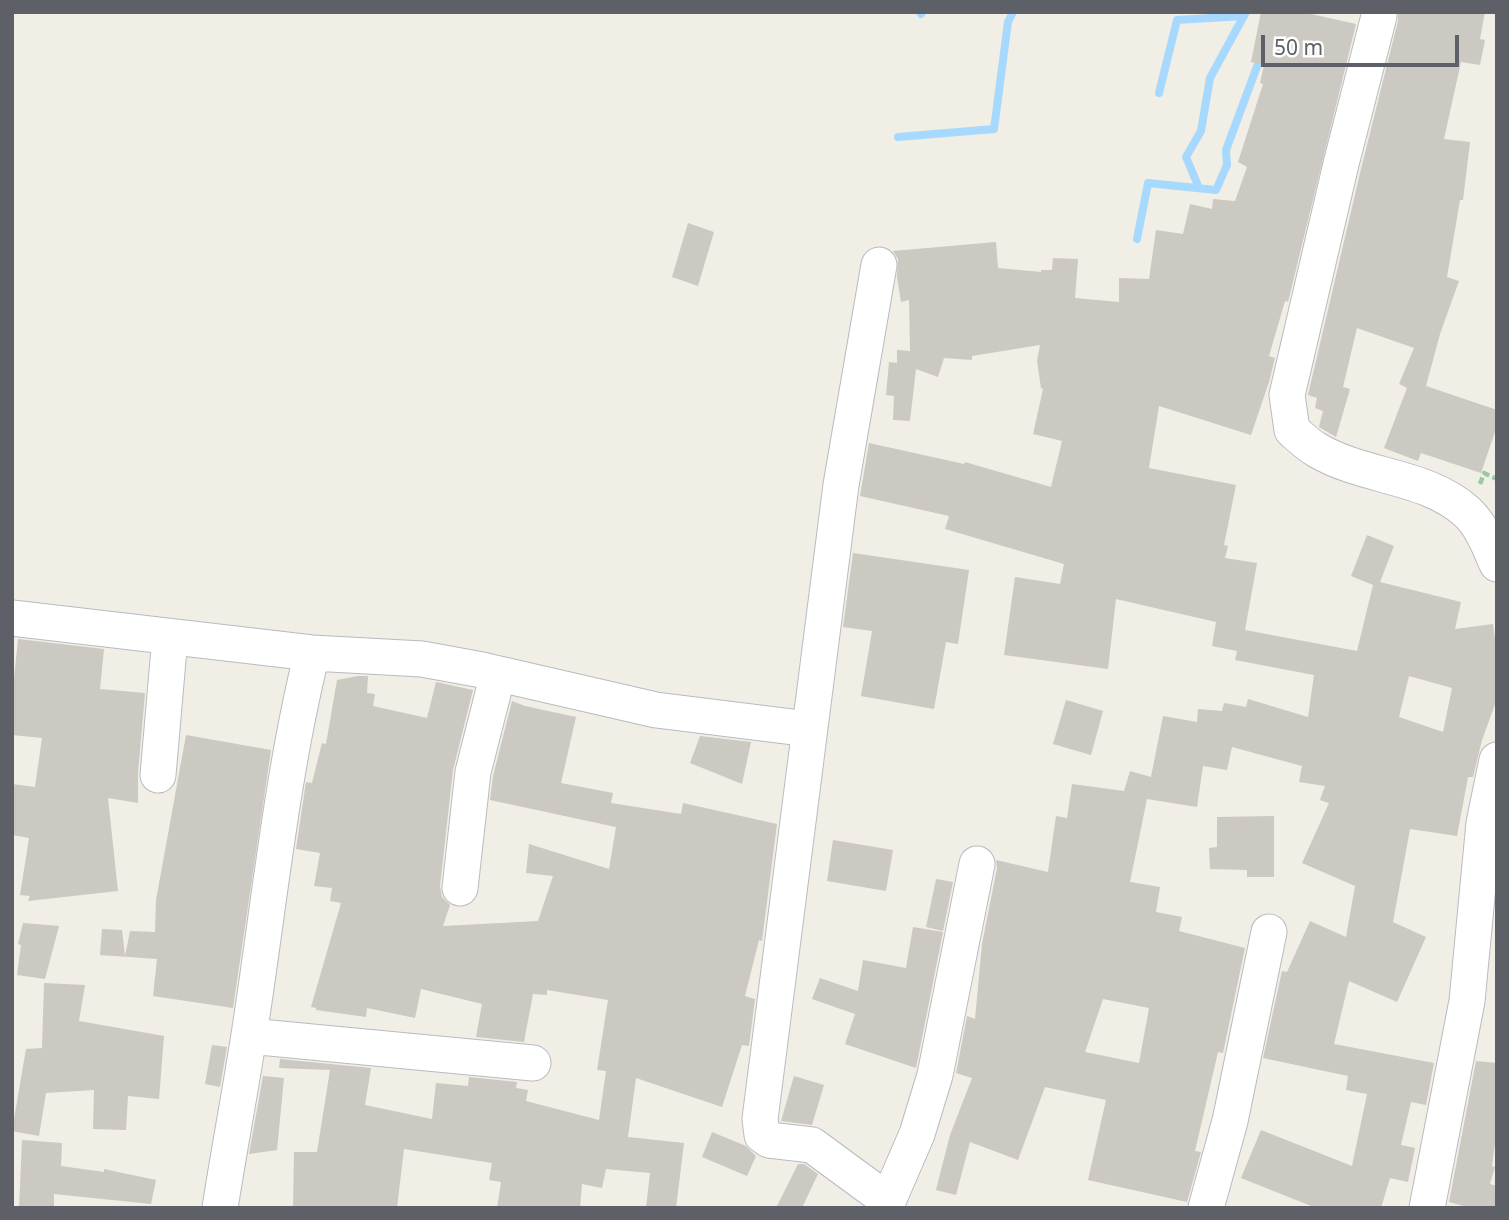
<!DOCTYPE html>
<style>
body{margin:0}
#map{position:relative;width:1509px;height:1220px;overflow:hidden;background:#f1eee5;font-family:"Noto Sans",sans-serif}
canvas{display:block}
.frame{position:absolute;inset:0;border:14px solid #5d6167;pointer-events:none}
.scale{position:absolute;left:1261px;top:35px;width:198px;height:32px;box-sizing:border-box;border:4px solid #5d6167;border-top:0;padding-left:9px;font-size:21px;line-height:24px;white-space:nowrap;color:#5d6167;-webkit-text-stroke:5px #fff;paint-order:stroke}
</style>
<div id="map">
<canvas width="1509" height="1220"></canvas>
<div class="frame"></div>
<div class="scale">50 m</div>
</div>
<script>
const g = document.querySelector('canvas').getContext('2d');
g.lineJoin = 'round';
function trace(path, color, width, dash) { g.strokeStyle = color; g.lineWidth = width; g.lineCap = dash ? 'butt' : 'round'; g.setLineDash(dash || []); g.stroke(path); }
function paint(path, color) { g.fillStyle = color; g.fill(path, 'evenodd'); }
trace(new Path2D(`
 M920,12L921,14
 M1159,93L1177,20L1244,16
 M898,137L994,129L1008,22L1013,12
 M1199,188L1186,157L1201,131L1210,78L1246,12
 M1137,239L1148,183L1216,190L1227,165L1226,150L1262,53`), '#a7d9ff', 8);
paint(new Path2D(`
 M1261,12H1302L1356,24L1288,302L1285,301L1269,356L1275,358L1269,382L1251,435L1159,406L1149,468L1236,485L1224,545L1228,546L1225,558L1257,563L1245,630L1357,651L1373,585L1351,576L1367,535L1394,546L1380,582L1461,602L1455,629L1493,624L1497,654V699L1482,740L1473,777H1468L1457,836L1410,829L1393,922L1426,937L1397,1002L1349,981L1334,1044L1434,1063L1426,1105L1411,1102L1401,1145L1415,1148L1408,1182L1390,1178L1381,1208H1316L1241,1178L1261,1130L1352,1166L1367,1094L1346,1090L1348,1076L1263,1058L1282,971L1287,972L1310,921L1346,937L1355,886L1302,863L1329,803L1320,800L1325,786L1299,782L1302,766L1232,747L1227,770L1203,766L1197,807L1147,799L1130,882L1160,887L1156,912L1182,917L1179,931L1245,948L1223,1053L1218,1052L1195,1151L1201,1152L1187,1202L1088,1180L1106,1100L1045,1087L1018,1160L970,1142L956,1195L936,1190L950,1135L972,1078L956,1073L967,1016L975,1019L982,944L997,868L996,860L1048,872L1056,816L1067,818L1072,784L1124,791L1130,771L1151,777L1163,716L1197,722L1198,709L1222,711L1224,703L1246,707L1248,699L1308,717L1314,675L1235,660L1237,651L1212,646L1216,622L1116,599L1108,669L1004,655L1015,577L1060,584L1064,564L945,529L949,516L860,496L869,443L964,464L965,462L1051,487L1062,441L1033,434L1043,389L1041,388L1037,361L1040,345L972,356V360L944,358L938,377L916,369L910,421L893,420L894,396L886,395L889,362L897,363V350L910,351L909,300L901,302L897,277L898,259L893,251L996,242L998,268L1041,272V270H1052L1053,258L1078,259L1075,298L1119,302V278L1149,279L1156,230L1183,234L1190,204L1212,209L1213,199L1235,201L1247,167L1238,162L1263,84L1260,83L1264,65L1251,62ZM1409,676L1452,688L1443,732L1399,717ZM1103,999L1149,1008L1139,1063L1085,1052Z
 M1398,12H1485L1480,39L1485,40L1480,65L1461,62L1444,139L1470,142L1463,200H1460L1447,277L1459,281L1440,334L1426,386L1497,410V426L1481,473L1421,453L1418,461L1384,448L1407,388L1399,384L1414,348L1357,328L1343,387L1350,389L1336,437L1319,427L1323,411L1315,408L1317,398L1308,395L1361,169L1398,21Z
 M688,223L714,232L698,286L672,277Z
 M853,553L969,570L958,644L946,642L934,709L861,696L872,631L843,627Z
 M18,639L104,649L100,689L145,693L138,773V803L108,798L118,891L28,901L30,896L20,895L29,838L12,835V784L35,787L42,738L12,735V699Z
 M358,676H368L367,693L375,694L373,706L427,718L436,682L473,690L453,770L440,886L442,897L450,905L443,926L538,921L553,876L526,873L529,844L609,869L616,827L490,800L493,776L512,701L525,706L576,717L561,783L613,793L611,803L681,814L683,803L777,824L762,941L759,940L745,996L755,999L749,1046L742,1045L722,1107L636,1078L628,1137L684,1143L676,1208H646L650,1173L606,1169L602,1188L582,1184L580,1208H497L501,1182L489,1180L492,1163L404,1149L397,1208H293L294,1152H317L330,1070L279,1068L280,1059L371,1068L365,1105L432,1119L436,1083L468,1086L469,1077L517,1082L516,1088L528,1090L526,1101L599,1120L606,1071L597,1070L608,1000L547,990V995L533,994L524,1042L476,1037L482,1004L421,989L415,1018L367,1008L366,1017L316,1010V1008L311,1007L341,903L330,901L332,888L314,886L320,853L296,849L306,782L312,783L322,743L326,744L337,680Z
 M1066,700L1103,711L1091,755L1053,744Z
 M186,735L271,750L233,1008L153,996L157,959L100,955L102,929L122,930L125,956L130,931L155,932L156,900Z
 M700,736L751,742L742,784L690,763Z
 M1274,816V877H1247V870L1210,869L1209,848L1217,847V817Z
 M833,840L893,850L886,891L827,881Z
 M936,879L953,882L943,931L926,927Z
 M23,923L59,926L45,979L17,975L21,945L18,944Z
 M913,927L943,932L916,1068L845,1044L855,1014L812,999L820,978L858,991L863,960L906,968Z
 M44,983L85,985L79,1021L164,1036L159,1099L128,1096L126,1130L93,1129L94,1090L46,1093L39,1136L12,1131L26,1049L42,1048Z
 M212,1045L227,1047L220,1087L205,1084Z
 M1476,1061L1497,1063V1129L1492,1166L1495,1167L1490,1184L1497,1186V1208H1471L1449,1202Z
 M263,1076L284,1078L277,1150L249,1154Z
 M794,1076L824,1085L812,1125L781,1121Z
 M712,1132L746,1146L756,1156L747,1176L702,1157Z
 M22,1140L62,1143L61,1166L104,1172V1169L156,1180L151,1204L54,1194V1208H19Z
 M798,1164H804L818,1174L802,1208H776Z`), '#ccc8c2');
const minor = new Path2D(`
 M1379,16L1341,164L1287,395L1292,430C1300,437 1308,445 1317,450C1364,478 1426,475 1467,512C1482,526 1489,546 1497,564
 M879,265L841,485L760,1119L762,1135L769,1140L812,1145L887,1200
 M12,618L312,653L422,659L482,670L656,710L809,729
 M158,775L170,637
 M460,888L473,772L498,674
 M249,1036L533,1063
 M220,1208C229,1150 240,1093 249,1035C269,907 281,779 312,653
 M885,1208L917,1134L935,1075L977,864
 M1206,1208L1230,1121L1269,932
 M1427,1208L1467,1001L1484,823L1497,760`);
trace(minor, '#b8bbc0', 37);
trace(new Path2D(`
 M1480,484L1484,473L1497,479`), '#97c9a5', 4.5, [7, 3.5]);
trace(minor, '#fff', 35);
</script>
